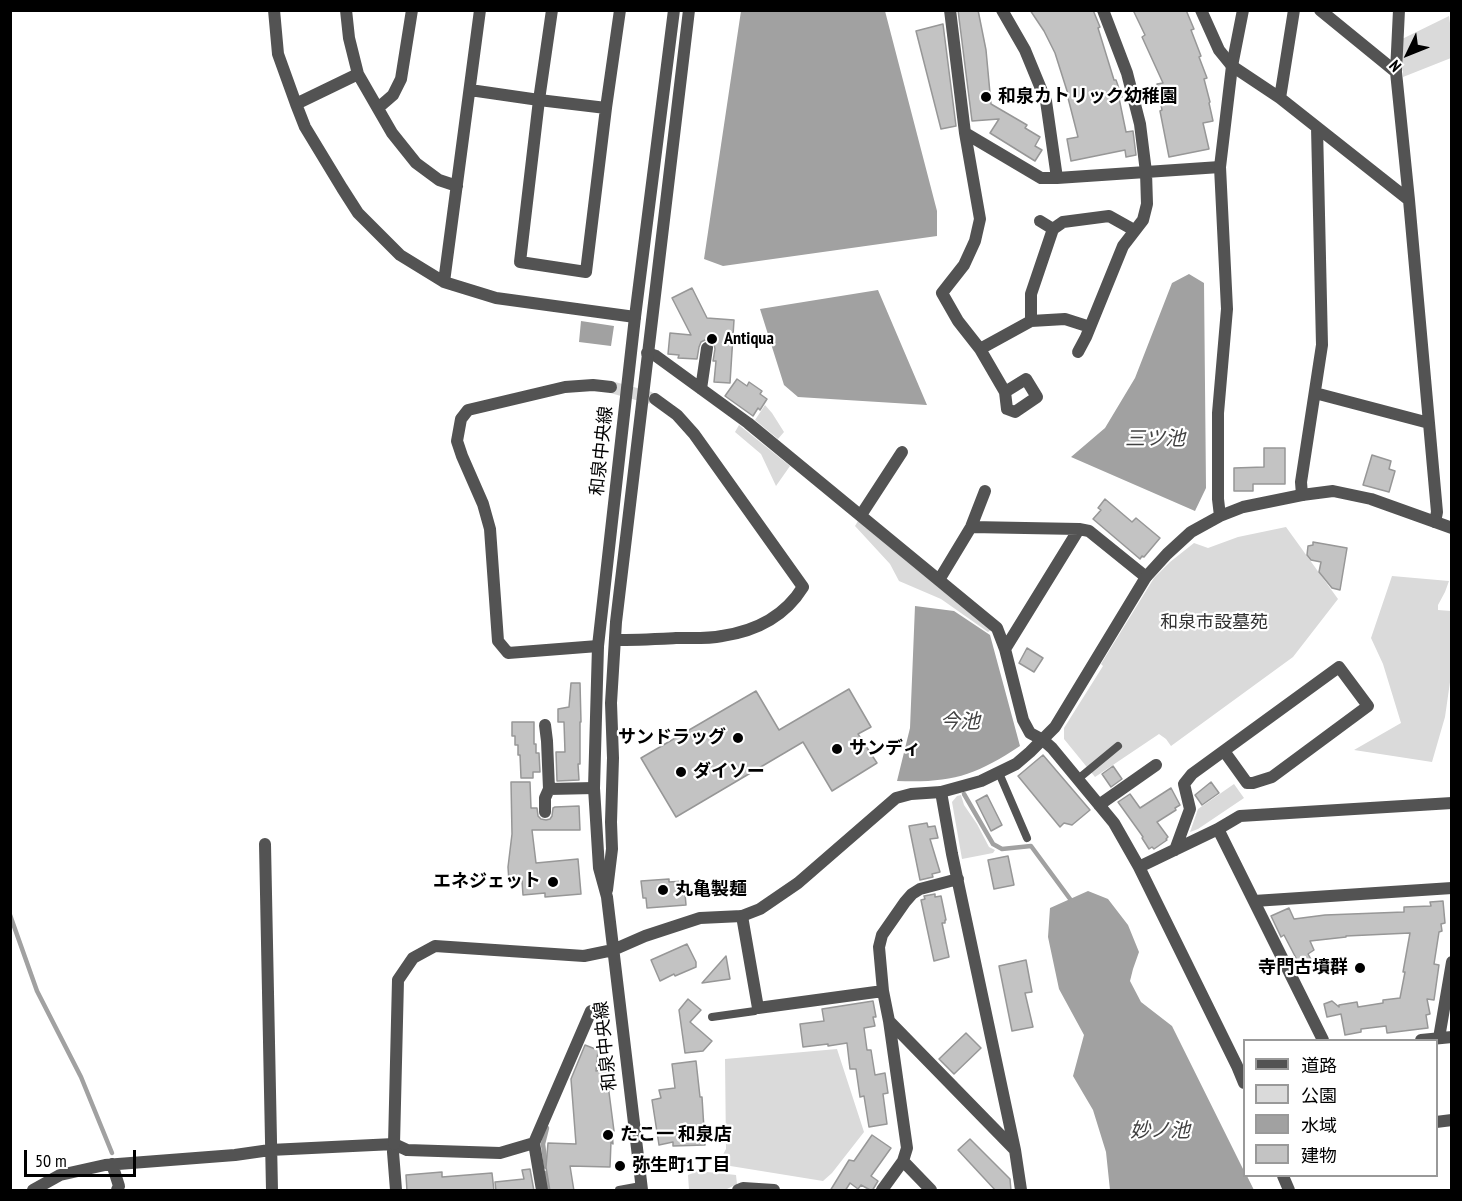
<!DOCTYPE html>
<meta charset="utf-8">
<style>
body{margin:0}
#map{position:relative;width:1462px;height:1201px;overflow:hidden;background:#fff;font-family:"PT Sans Narrow","Noto Sans JP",sans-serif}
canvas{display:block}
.frame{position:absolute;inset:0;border:12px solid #000;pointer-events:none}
.legend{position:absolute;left:1243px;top:1039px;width:195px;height:138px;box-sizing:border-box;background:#fff;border:2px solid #999;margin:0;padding:8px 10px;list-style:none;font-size:18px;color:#000}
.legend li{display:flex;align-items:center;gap:12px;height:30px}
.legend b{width:30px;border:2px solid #999}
.north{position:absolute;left:1378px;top:24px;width:60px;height:60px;-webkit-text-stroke:4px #fff;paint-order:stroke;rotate:227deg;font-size:16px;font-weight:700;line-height:24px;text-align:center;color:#000}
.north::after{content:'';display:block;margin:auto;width:21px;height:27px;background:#000;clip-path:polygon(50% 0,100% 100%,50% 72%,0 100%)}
.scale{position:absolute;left:24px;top:1150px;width:112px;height:27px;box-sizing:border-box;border:3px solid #000;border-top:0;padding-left:8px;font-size:18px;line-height:21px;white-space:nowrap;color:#000;-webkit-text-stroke:4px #fff;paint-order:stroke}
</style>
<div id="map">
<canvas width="1462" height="1201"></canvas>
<div class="frame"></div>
<ul class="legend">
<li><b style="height:8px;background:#535353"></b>道路</li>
<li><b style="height:16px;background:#dadada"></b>公園</li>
<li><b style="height:16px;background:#a1a1a1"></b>水域</li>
<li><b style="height:16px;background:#c3c3c3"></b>建物</li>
</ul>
<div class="north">N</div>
<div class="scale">50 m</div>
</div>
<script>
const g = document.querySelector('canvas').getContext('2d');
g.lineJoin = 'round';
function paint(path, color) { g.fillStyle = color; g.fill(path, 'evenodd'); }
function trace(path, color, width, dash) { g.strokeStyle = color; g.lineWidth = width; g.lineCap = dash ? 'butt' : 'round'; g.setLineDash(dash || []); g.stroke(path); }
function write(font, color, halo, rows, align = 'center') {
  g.font = font + ' "PT Sans Narrow","Noto Sans JP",sans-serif'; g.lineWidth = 4.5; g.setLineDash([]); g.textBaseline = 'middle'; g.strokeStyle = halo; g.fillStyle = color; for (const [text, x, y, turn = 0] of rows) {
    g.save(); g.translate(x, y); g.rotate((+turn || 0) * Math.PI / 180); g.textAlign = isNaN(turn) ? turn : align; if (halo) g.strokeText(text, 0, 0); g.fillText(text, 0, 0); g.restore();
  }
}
paint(new Path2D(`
 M1449,16L1451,30V58L1403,77L1402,39Z
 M765,405L772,413L784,432L778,439L755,420Z
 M739,425L790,466L776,486L761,454L735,432Z
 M858,521L991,630L988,632L941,599L899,581L890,564L855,526Z
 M1286,527L1338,599L1293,657L1171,746L1166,739L1159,734L1095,777L1064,739V728L1103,666L1101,664L1154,578L1170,562L1194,543L1208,548L1238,537Z
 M1392,576L1449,581L1445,592L1438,605V610L1451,611V675L1445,717L1432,762L1354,750L1401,723L1383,664L1371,638Z
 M1234,784L1244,798L1198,829L1190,832L1198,809Z
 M961,795L964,805L977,824L989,847L995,850L993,853L962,859L952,802L957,796Z
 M837,1049L864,1132L832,1173L823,1181L718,1164L726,1149L725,1059Z
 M698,1171L736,1175L737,1184L725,1190H689L688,1175Z`), '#dadada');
paint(new Path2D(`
 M741,11H885L937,211V236L723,266L704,259Z
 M1189,274L1204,283L1206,488L1195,511L1071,457L1105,428L1135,378L1172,283Z
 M878,290L927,405L798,397L784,385L760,309Z
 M581,321L614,326L611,346L579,342Z
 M915,606L954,611L990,635L1020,746C975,776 951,783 897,781L910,728Z
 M1088,891L1108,899L1128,925L1139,952L1133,969L1130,981L1141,1002L1172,1026L1244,1171V1176H1247L1254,1190H1110L1106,1152L1093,1110L1073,1076L1084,1035L1059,989L1048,937L1050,908Z`), '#a1a1a1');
trace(new Path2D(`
 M964,794L993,844L1002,849L1031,846L1073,903
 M10,915L37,991L81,1077L112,1153
 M546,1167L543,1144L547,1128
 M546,1173L549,1190`), '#a1a1a1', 4.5);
const building = new Path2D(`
 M958,10H978L986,50L991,104L1027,125L1025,128L1040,137L1035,146L1042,150L1035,161L990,133L999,119L972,121Z
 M1030,10H1093L1100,27L1098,28L1114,80H1116L1122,97L1119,98L1126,132L1133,131L1136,155L1126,157L1125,150L1071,161L1067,139L1078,137L1067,94H1068L1055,53L1044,31Z
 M1133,10H1186L1194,29L1191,30L1201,56L1199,57L1207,78L1204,79L1210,102L1209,103L1213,121L1203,123L1209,149L1169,157L1160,111L1162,110L1157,84L1163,83L1142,37L1145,35Z
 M943,24L956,126L941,129L916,31Z
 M692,288L707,318L734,320L730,383L714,382L716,361H713L715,349L714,344L712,341L705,340L701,342L699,347L697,359L678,358L679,355L668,354L670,333L691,335L672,298Z
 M737,379L747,386L749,382L762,391L760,394L767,399L760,410L758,408L753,416L725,396Z
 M1264,448H1285V484H1253V491H1234V468L1264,467Z
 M1372,455L1391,461L1389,469L1395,471L1389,492L1363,485Z
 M1105,499L1132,522L1136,518L1160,538L1144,557L1142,556L1140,559L1093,519L1101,510L1098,508Z
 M1313,542L1347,548L1340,590L1332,588L1319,572L1321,562L1311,560L1307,555L1308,546L1313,545Z
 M1027,648L1043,658L1034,672L1019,663Z
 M571,683H580L581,722H580V764H578L579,780L557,781L556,752H565L564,722H558V709L569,707Z
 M849,689L871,727L858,734L877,763L832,791L803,742L676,817L641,758L756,691L779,730Z
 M512,722H534V744H536V753H539L540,772H533V778H521L520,755H518V745H515V736H512Z
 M1043,755L1090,810L1072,825L1064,823L1060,827L1018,776Z
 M1113,766L1122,779L1111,787L1102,774Z
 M511,782H530L531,808H537L538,816L541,819L546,820L550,819L552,816L553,808L555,807L579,806L580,830H532L536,863L578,859L581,894L545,897V893L523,895L522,881L509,882L508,867L512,834Z
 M1211,782L1219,793L1202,805L1195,795Z
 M1171,788L1180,805L1175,808L1176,810L1157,822L1168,837L1166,839L1167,840L1154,849L1152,847L1149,849L1142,838L1143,837L1141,834L1118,802L1130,794L1140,808Z
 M987,795L1002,825L991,831L976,801Z
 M927,823L928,827L935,826L938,838L930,839L940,872L932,874L933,877L920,880L909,826Z
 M1008,856L1014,885L994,889L988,860Z
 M669,879V882L684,881L686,905L647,908L646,898H643L641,881Z
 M935,894V897L941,896L946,920H945V923H942L949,957L934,961L921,900L925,899L924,896Z
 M1443,901L1445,923L1441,924L1442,931L1439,932L1434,964L1439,965L1434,1000L1427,999L1430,1014L1426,1015L1428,1028L1387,1033L1386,1026L1361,1029V1032L1345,1035L1341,1014L1327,1017L1324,1004L1332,1001L1339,1007V1005L1357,1002L1358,1007L1383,1003V1000L1400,998L1405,972H1403L1410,933L1346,936V937L1310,941L1314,950L1308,954L1316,968L1301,975L1294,962L1297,960L1284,935L1281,937L1271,916L1289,908L1294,919L1325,915L1404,912V907L1431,906L1430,902Z
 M687,944L696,962V967L675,976L674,974L660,981L651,960Z
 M726,956L730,979L702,983Z
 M1026,960L1032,992L1025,993L1033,1027L1012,1031L999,966Z
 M688,999L701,1010L690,1022L712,1041L703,1051L685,1053L679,1010Z
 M873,1001L876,1017H873L875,1026L864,1028L867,1050H871L875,1075L885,1073L888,1093L883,1094L887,1124L869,1127L864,1096L860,1097L856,1069H850L847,1043L828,1046V1044L803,1047L800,1024L824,1021L822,1009Z
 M966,1033L981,1048L954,1074L939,1059Z
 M585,1045L598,1050L596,1071L606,1069L614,1131H612L613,1144L611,1142L610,1167L570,1166L574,1191H550L546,1167L548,1143L576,1144L571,1079Z
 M696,1061L700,1097H702L705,1145L673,1146V1142L659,1145L652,1100L661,1098L659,1090L675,1088L672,1064Z
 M872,1135L891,1148L871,1176L878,1181L872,1191L861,1185L858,1189L850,1183L845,1191H830L849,1160L854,1161Z
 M970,1139L1010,1179L1011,1191H996L958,1150Z
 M530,1169L534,1191H496L495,1182L524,1179L522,1170Z
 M442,1172V1177L492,1173L494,1191H407L406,1175Z`);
paint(building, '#c3c3c3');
trace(building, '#979797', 1.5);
trace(new Path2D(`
 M611,387L651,398`), '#d9d9d9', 12, [12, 6]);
trace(new Path2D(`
 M999,773L1027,838
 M1078,779L1118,746
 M712,1017L755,1011L758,1008
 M619,1190L641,1186`), '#535353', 8);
trace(new Path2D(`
 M274,10L278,54L296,104L305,127L342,188L358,213L400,255L444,282L496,298L635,317
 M346,10L349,38L358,74L392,133L416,163L439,180L457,186
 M552,10L539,100L520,262L586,272L606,108
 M950,10L965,133L1041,178H1057L1220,167
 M1002,10L1025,50L1046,101L1057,178
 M1201,10L1219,50L1232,66L1280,98L1409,200
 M1320,10L1396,72
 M1399,10L1396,72L1409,200L1437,512L1435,522
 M470,90L539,100L606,108L620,10
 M1280,98L1294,10
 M296,104L358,74
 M378,108L393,95L401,79L412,10
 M965,133L980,219L975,241L964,265L942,293L958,321L980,349L1005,392L1007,409L1015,412L1037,397L1026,379L1005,392
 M1040,221L1053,229
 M444,282L480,10
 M1031,321V294L1053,229L1063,222L1109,216L1134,230
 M980,349L1031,321L1065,319L1090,327
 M1078,352L1086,337L1123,246L1143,220L1147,204L1146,172L1140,124L1127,73L1103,10
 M647,353L656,356L748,423L997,628L1005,649L1023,720L1030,733L1043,740L1052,748L1114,823L1139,867L1237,1066L1244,1083
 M701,389L707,348
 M1315,393L1429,423
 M1302,495L1301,482L1322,345L1317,127
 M861,515L902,452
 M971,527L1079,529L1089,531L1146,577
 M939,580L971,527L985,491
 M615,640C635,640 655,639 676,638C691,638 707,639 722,636C756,631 785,616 803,587L694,434L677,415L655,399
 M598,646L508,653L498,641L490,529L483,504L462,456L457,441L461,419L468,410L565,387L593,385L611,387
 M1005,649L1079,529
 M545,725L547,741L549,789L594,788
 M941,792L952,854L1015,1150L1021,1190
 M1099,805L1156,765
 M545,812V798L549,789
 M1218,829L1323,1040
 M265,844L272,1190
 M1175,850L1190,809L1184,784L1192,774L1339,667L1368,706L1272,777L1253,783H1247L1224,751
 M1139,867L1218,829L1240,816L1452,803
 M1254,901L1452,888
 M742,916L758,1008L883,991
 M889,1021L1014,1149
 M1439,1038L1452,962
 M1421,1040L1452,1037
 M1436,1122L1452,1120
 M534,1143L542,1190
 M394,1144L393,1152L396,1190
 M903,1161L931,1190
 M112,1164L119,1186L117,1190
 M1283,1176L1289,1190
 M33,1190L60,1175L105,1165L235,1155L270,1150L394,1144L407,1150L500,1153L534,1143L591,1011
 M738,1190L743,1188L774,1190
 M882,1190L903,1161L907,1148L889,1021L883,991L879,947L882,935L905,902L912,894L920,889L958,879`), '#535353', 12);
trace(new Path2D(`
 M1220,516L1218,499V413L1227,309L1220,167L1232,66L1243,10
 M607,890L612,849L611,822L613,758L611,703L616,622L689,10
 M394,1144L398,980L413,958L435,946L584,956L613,950L645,936L700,918L742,916L760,909L798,883L896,798L911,794L941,792L981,781L1016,764L1030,752L1055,727L1146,577L1167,554L1191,532L1220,516L1243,507L1302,495L1333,491L1371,499L1452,528
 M642,1190L607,897L599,868L594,788L598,646L635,317L674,10`), '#535353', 12);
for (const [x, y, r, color] of [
 [986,97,6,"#000"],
 [712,339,6,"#000"],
 [738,738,6,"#000"],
 [837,749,6,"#000"],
 [681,772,6,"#000"],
 [553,882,6,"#000"],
 [663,890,6,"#000"],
 [1360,968,6,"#000"],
 [608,1135,6,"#000"],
 [620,1166,6,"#000"]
]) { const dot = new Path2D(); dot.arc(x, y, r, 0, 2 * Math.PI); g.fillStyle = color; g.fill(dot); trace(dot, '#fff', 2); }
write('bold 18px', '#000', '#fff', [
 ["和泉カトリック幼稚園",998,97],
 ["Antiqua",724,339],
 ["サンドラッグ",726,738,"right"],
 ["サンディ",849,749],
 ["ダイソー",693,772],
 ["エネジェット",541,882,"right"],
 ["丸亀製麺",675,890],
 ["寺門古墳群",1348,968,"right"],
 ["たこ一 和泉店",620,1135],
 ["弥生町1丁目",632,1166]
], 'left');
write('18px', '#000', '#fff', [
 ["和泉中央線",602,451,-84],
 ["和泉中央線",606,1046,-96]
]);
write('18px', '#313131', '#fff', [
 ["和泉市設墓苑",1214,623]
]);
write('italic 20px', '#424242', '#fff', [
 ["三ツ池",1155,439],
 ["今池",960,722],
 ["妙ノ池",1160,1131]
]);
</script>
